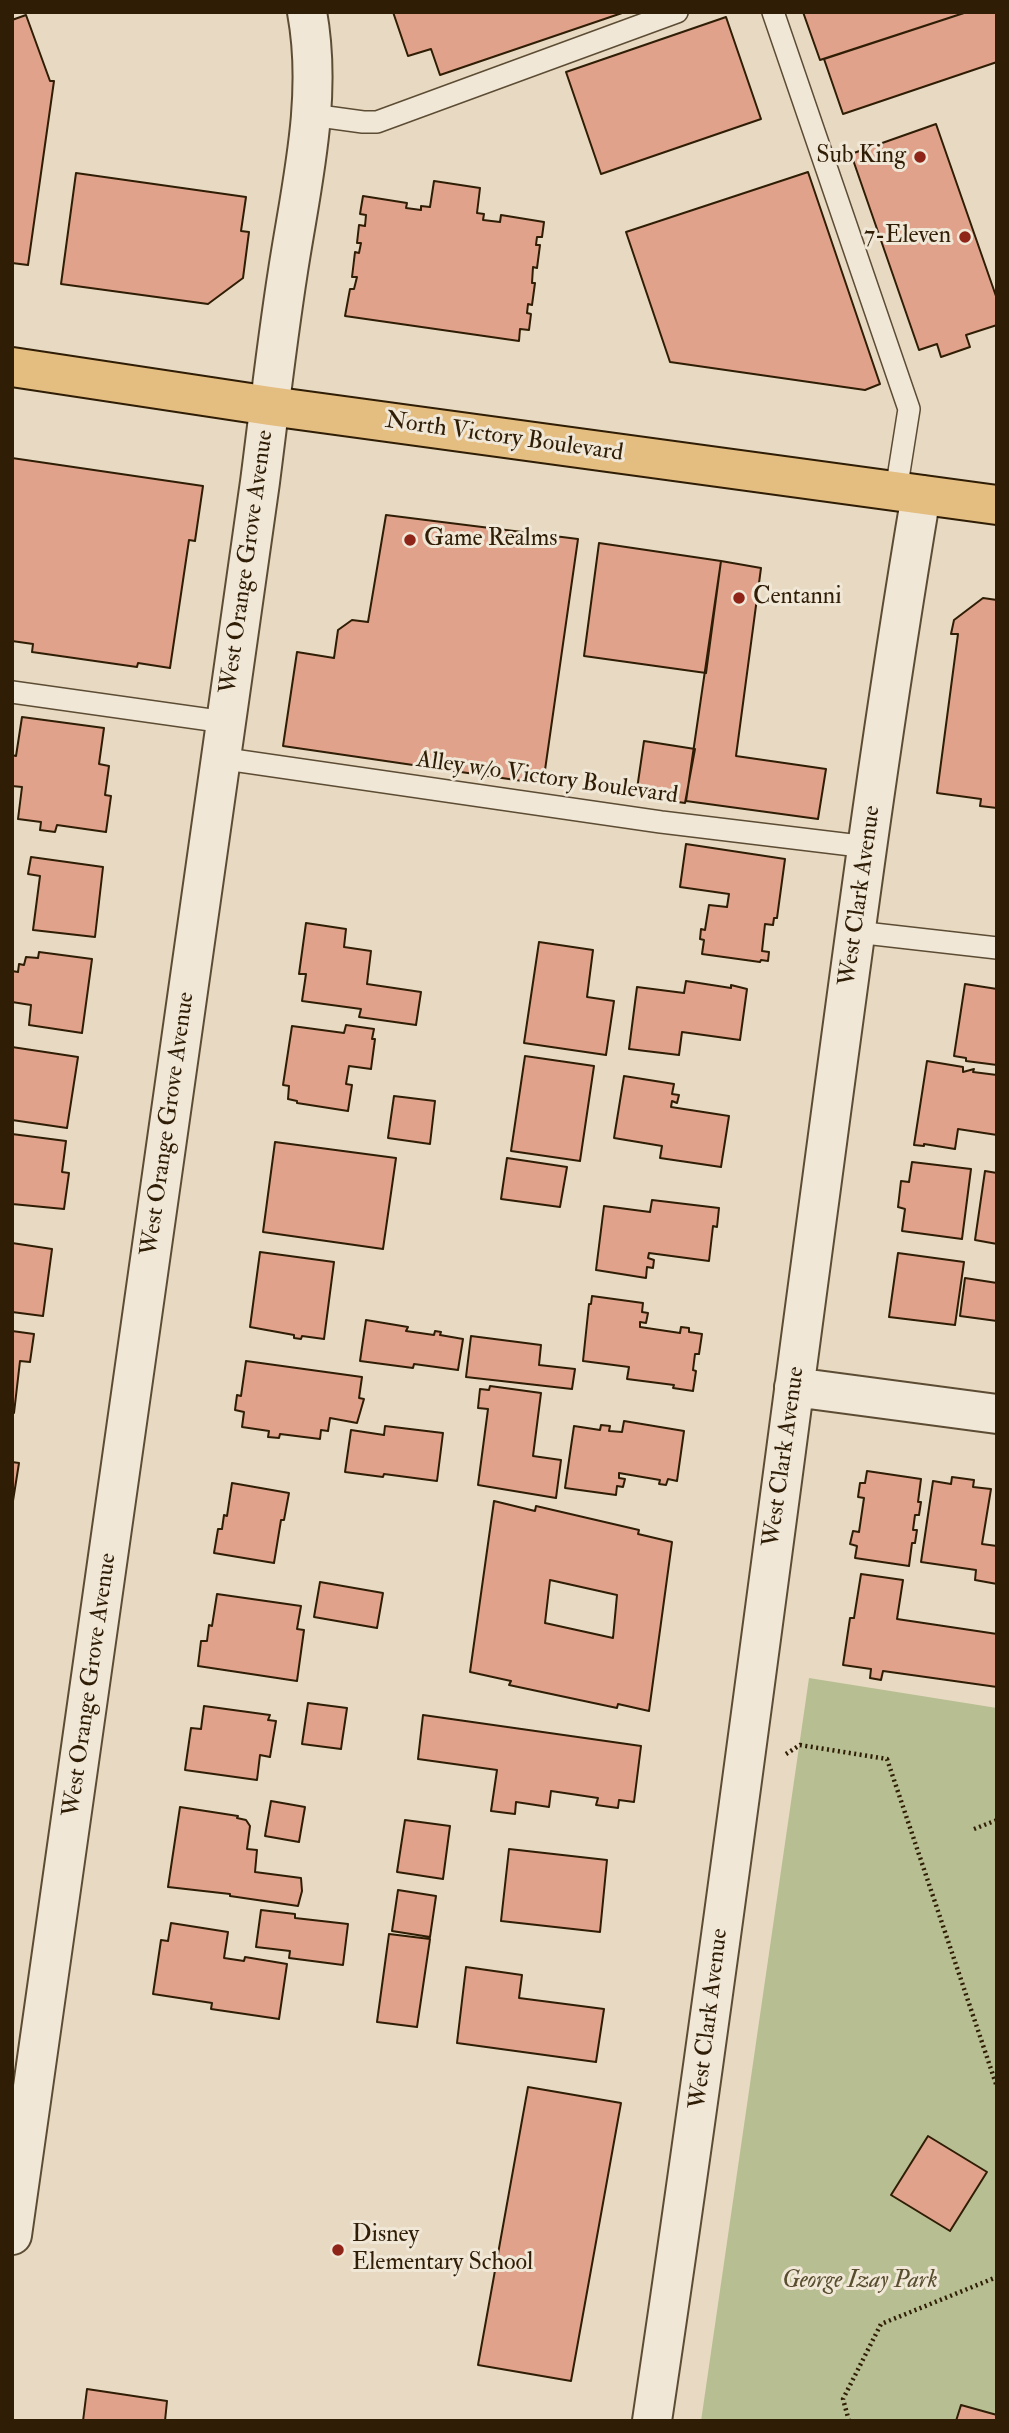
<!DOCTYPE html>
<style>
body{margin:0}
#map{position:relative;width:1009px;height:2433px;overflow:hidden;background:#e8dac2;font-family:"IM FELL Double Pica",serif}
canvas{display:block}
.frame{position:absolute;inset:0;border:14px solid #2f1d05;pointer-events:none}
</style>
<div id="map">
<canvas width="1009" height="2433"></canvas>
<div class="frame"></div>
</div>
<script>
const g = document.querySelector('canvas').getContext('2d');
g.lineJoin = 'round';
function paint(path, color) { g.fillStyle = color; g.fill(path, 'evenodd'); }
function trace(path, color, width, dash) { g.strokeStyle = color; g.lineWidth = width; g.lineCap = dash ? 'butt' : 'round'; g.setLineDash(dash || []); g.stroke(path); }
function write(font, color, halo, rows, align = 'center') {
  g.font = font + ' "IM FELL Double Pica",serif'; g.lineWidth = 6; g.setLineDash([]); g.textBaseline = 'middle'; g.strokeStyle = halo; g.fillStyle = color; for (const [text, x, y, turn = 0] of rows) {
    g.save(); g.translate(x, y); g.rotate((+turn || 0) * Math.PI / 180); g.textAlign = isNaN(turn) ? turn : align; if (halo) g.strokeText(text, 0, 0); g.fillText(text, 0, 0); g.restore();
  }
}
paint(new Path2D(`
 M809,1678L997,1708V2421H701Z`), '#b7bf92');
const building = new Path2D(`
 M393,12H625L440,75L431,49L408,56Z
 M803,12H967L820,60Z
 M967,12H997V62L843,114L824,59Z
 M26,15L50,81H54L28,265L12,263V20Z
 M726,17L761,119L601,174L566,72Z
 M936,124L997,299V325L966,335L970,347L941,357L937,344L919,350L851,154Z
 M808,172L880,384L865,390L670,362L626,232Z
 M76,173L246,197L241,231L249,232L243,278L208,304L61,284Z
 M434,181L480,188L477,213L484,214L483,220L500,222L501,215L544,222L542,237H537L536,245H540L537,268L533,267L532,283H535L532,305L528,304L527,313L531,314L529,330L520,329L519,341L345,316L350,289H354L357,277H352L355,252L359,253L361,243H357L359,225L365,226L366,215L360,214L363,196L407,203L406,208L421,210V206L430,207Z
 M12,458L203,486L195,541L189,540L170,668L138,663L137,667L32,652L33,644L12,641Z
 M386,515L578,539L543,784L283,746L297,652L334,658L338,630L352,620L368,622Z
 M599,543L721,561L706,673L584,656Z
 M721,561L761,568L736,756L826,769L818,819L686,801Z
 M983,598L997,600V808L980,806L981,799L937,793L958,634H951L954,620Z
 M22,717L104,728L99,764L109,766L105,795L111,796L106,832L57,825L55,832L40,830L41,822L18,819L22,787L12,786V755L16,756Z
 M644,741L695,749L685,803L636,796Z
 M686,844L785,859L777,918H774L773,925L765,924L762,951L769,952L768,961L761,960L760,962L702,954L704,940L700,939L701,929L705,930L709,905L727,907L729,894L680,887Z
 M31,857L103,867L95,937L33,930L40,876L28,874Z
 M306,923L346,929L344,947L371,951L367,984L421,992L416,1025L359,1017L361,1009L302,1001L306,974H299Z
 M539,942L593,950L587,997L614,1001L606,1055L524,1043Z
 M39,952L92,959L82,1033L29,1025L31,1005L12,1002V971L18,972L19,964L24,965L26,957L38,958Z
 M686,981L731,988V985L747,989L740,1040L682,1032L679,1055L629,1049L637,987L684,993Z
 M965,984L997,989V1065L966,1061V1058L954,1056Z
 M346,1025L374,1029L372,1039H375L371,1069L349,1066L346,1084L352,1085L348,1111L297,1103V1101L288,1099L289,1086L283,1085L292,1026L344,1033Z
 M12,1047L78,1057L67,1128L12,1120Z
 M525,1056L594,1066L580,1161L511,1151Z
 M927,1061L963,1067V1072L974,1069L973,1072L997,1075V1135L958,1129L955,1149L924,1144V1146L914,1145Z
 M624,1076L674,1084L672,1094L679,1095L677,1103L672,1101L671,1107L729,1116L721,1167L660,1158L662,1146L614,1138Z
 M394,1096L435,1101L430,1144L388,1138Z
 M12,1134L66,1141L62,1172L69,1173L64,1209L12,1204Z
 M275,1142L396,1158L383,1249L263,1232Z
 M507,1158L567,1167L560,1207L501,1199Z
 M912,1162L971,1169L962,1239L902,1231L905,1209L898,1207L901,1181L909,1182Z
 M985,1171L997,1173V1244L975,1240Z
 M652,1200L719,1208L717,1227L713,1226L709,1261L649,1253L648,1258L654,1260L653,1268L647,1267L646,1278L596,1270L604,1206L650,1212Z
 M12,1243L52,1249L43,1316L12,1312Z
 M260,1252L334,1262L324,1339L302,1336L301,1339L294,1338V1335L250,1327Z
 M898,1253L964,1262L955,1325L889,1317Z
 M965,1278L997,1283V1321L960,1316Z
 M592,1296L643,1303L642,1312L648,1313L646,1323L640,1322V1327L680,1333L681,1327L689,1328V1332L702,1334L699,1354H695L693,1370L696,1371L693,1391L673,1388L674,1385L627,1379L629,1367L583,1361L589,1304H591Z
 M366,1320L408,1327L406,1331L434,1335L435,1331L441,1332L440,1335L463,1339L458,1370L414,1364L413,1368L360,1361Z
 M12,1331L34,1334L30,1362L20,1361L14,1413H12Z
 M471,1336L541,1345L539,1365L575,1369L572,1389L466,1377Z
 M246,1361L362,1377L359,1398L364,1399L357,1423L330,1418L328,1431L321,1430L320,1439L280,1434L279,1438L268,1437L269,1431L242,1427L244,1412L235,1410L237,1395L241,1396Z
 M490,1386L541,1393L533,1456L561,1460L556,1498L478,1485L488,1409L478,1408L480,1389L489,1390Z
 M624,1421L684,1431L677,1481L668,1479L666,1485L659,1484L660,1480L619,1473V1478L625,1479L623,1487L617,1486L616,1495L565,1488L574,1426L600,1430L601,1425L610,1426L609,1431L622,1432Z
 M385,1426L443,1433L437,1481L384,1474L383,1477L345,1472L351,1430L384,1435Z
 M12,1462L19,1463L12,1507Z
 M867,1471L921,1479L918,1502H921L919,1515H915L913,1530H917L915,1543H912L909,1566L855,1558L857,1546L850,1544L853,1531L859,1532L864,1498L858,1497L860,1483H865Z
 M952,1477L974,1480L973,1487L991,1489L982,1544L997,1546V1584L975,1580L976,1570L921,1562L933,1481L951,1484Z
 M232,1483L289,1493L284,1520H281L274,1563L214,1553L218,1529H222L224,1515L227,1516Z
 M494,1501L535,1511L536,1506L639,1530L638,1534L672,1542L649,1711L618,1704L617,1708L509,1685L511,1681L470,1672ZM550,1580L617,1595L613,1638L545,1623Z
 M861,1574L903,1580L897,1619L997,1634V1687L883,1671L881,1680L870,1678L871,1669L843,1665L850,1618H854Z
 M320,1582L383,1593L377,1628L314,1617Z
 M217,1594L301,1606L297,1629L304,1630L297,1681L198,1666L201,1641H207L209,1625L212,1626Z
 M308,1703L347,1708L341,1749L302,1744Z
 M204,1706L270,1715L268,1720L276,1721L270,1757L260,1755L257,1780L185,1770L191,1728L201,1729Z
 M423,1715L641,1746L634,1802L619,1800L618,1808L596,1805L598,1798L551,1791L549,1807L516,1802L515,1814L491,1811L497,1770L418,1759Z
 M271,1801L305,1807L299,1842L265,1836Z
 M180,1807L238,1816L237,1818L246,1820L250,1826L247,1849L257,1850L255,1872L301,1878L302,1891L298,1906L230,1896V1894L168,1887Z
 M405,1820L450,1826L443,1879L397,1872Z
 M509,1849L607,1860L600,1932L501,1921Z
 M398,1890L436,1896L430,1937L392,1931Z
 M261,1910L295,1914V1918L348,1924L343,1965L289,1958L290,1951L256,1947Z
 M171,1923L228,1932L224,1958L244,1961L245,1957L287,1964L279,2019L211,2009L212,2003L153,1994L161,1940L168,1941Z
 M389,1934L430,1939L417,2027L377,2022Z
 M466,1967L522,1975L519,1998L604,2009L596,2062L457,2043Z
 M528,2087L621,2103L571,2381L478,2365Z
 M928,2136L987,2172L950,2231L891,2195Z
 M87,2389L167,2401L165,2421H83Z
 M961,2405L997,2415V2421H956Z`);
paint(building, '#e0a28a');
trace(building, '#2f1d05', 2);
const lane = new Path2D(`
 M773,12L909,409L896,491
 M312,115L363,122H377L677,12
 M12,692L225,722
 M219,758L661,822L868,847
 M856,932L997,948`);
const street = new Path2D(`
 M794,1387L997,1414
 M12,2235L260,482C269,412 277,341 288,271C301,186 323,98 307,12
 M652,2421C712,2018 764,1614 818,1210C850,971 881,732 921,495`);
const primary = new Path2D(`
 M12,367L270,406L997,505`);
trace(lane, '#5d4c34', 24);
trace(street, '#5d4c34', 42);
trace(primary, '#2f1d05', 42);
trace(new Path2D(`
 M786,1754L800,1745L887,1759L997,2087
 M974,1829L997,1820
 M849,2421L843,2399L881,2324L997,2277`), '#2f1d05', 4.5, [2, 3.5]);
trace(lane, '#f0e7d7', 21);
trace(street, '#f0e7d7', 38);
trace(primary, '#e4bd81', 38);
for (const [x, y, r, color] of [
 [920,157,7,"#8f2418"],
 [965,237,7,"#8f2418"],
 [410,540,7,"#8f2418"],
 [739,598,7,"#8f2418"],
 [338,2250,7,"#8f2418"]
]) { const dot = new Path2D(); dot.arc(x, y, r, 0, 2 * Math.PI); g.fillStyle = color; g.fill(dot); trace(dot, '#f0e7d7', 2.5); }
write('24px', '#2f1d05', '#f0e7d7', [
 ["Sub King",906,157,"right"],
 ["7-Eleven",951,237,"right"],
 ["Game Realms",424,540],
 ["Centanni",753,598],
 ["Disney",352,2236],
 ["Elementary School",352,2264]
], 'left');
write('24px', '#2f1d05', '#f0e7d7', [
 ["North Victory Boulevard",504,438,8],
 ["West Orange Grove Avenue",248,562,-82],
 ["Alley w/o Victory Boulevard",547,779,8],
 ["West Clark Avenue",861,896,-82],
 ["West Orange Grove Avenue",169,1124,-82],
 ["West Clark Avenue",785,1457,-82],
 ["West Orange Grove Avenue",91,1685,-82],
 ["West Clark Avenue",710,2019,-83]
]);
write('italic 24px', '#584e2f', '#f0e7d7', [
 ["George Izay Park",860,2282]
]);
</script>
